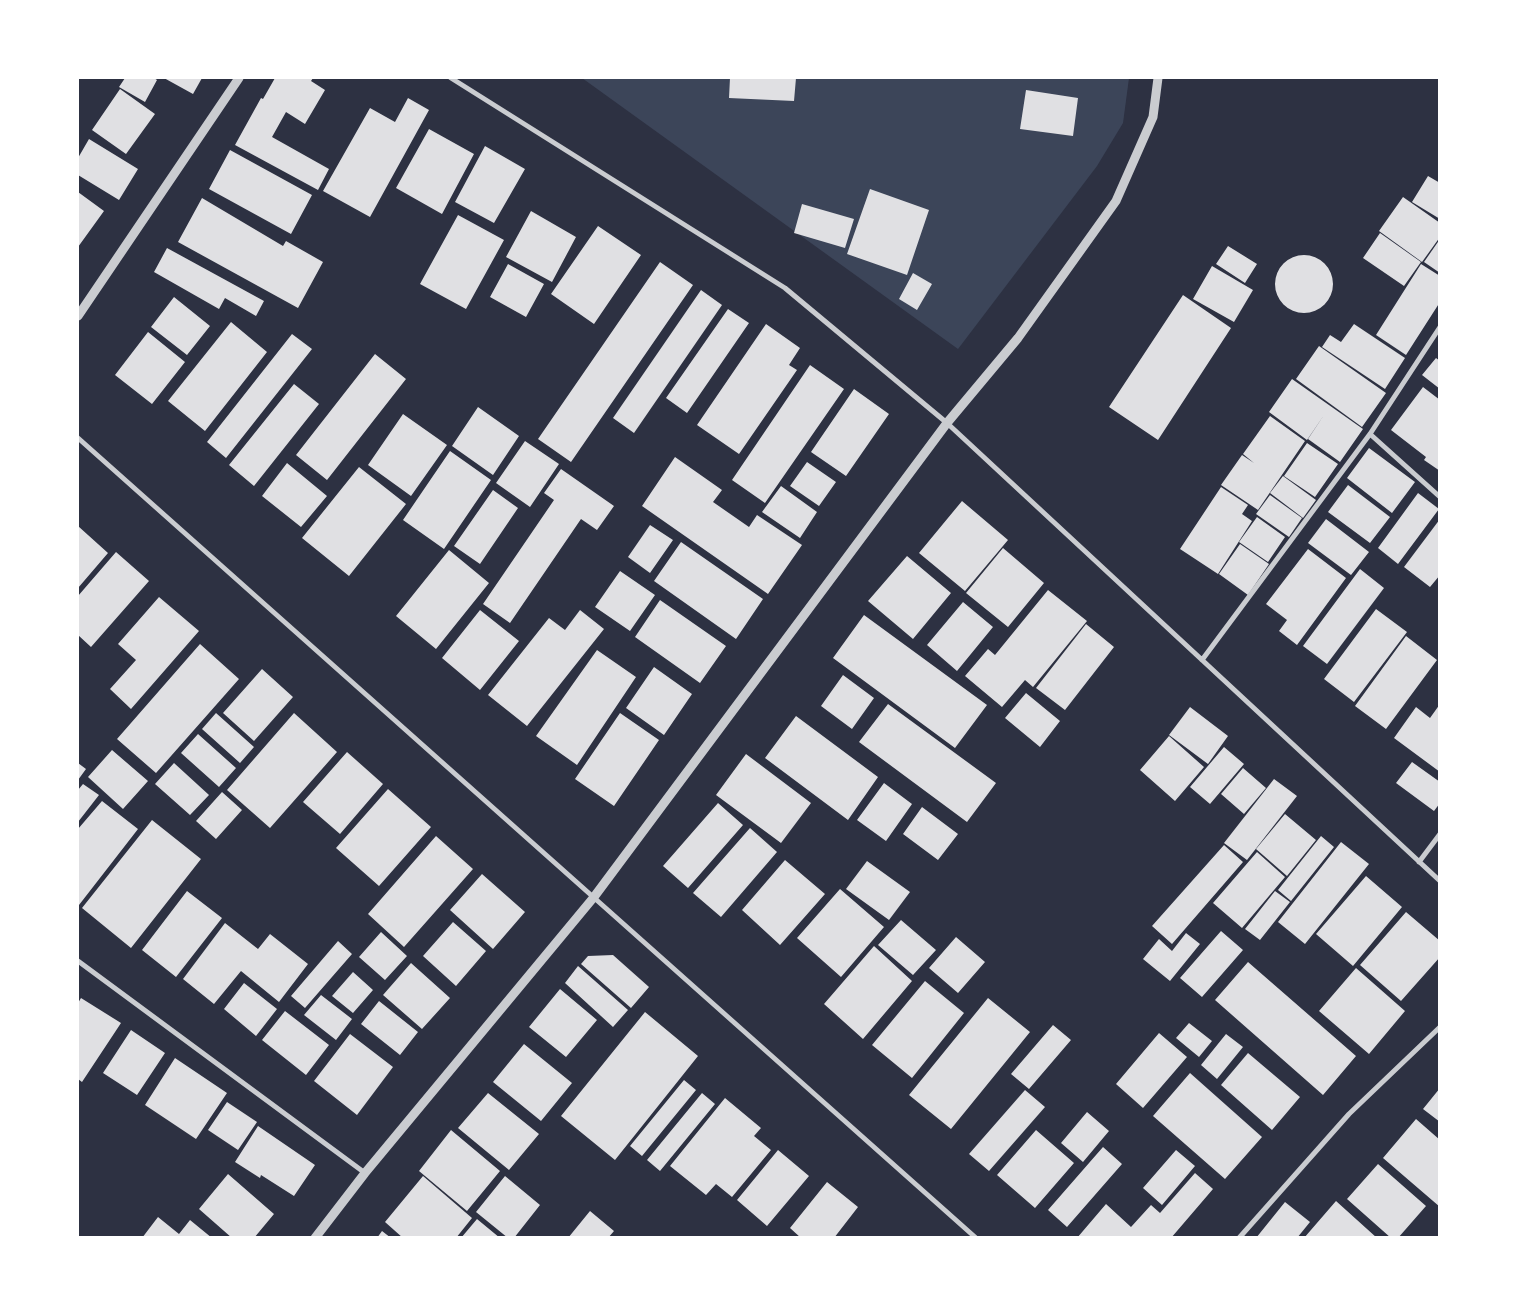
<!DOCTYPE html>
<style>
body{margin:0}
#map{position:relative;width:1517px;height:1315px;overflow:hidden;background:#2d3142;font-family:Helvetica,sans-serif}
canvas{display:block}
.frame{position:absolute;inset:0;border:79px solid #fff;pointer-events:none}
</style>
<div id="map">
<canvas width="1517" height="1315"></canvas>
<div class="frame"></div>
</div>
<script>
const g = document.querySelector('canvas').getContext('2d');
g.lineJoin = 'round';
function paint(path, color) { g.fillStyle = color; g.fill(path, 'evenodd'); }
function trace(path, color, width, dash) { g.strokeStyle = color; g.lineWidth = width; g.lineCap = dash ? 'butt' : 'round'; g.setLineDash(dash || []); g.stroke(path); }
paint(new Path2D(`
 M582,78H1129L1123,123L1097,166L958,349Z`), '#3c4559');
paint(new Path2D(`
 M125,78H154L157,80L145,102L119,87Z
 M164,78H202L193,94Z
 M275,78H313L311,81L325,90L305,124L286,112L272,137L329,169L318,190L235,145L261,98L263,99Z
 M730,78H796L794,101L729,98Z
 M120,89L155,114L126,154L92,130Z
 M1026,90L1078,98L1073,136L1020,129Z
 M408,98L429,110L370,217L323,191L370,108L395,122Z
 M429,129L474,154L442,214L396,188Z
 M89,139L138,169L119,200L78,175V158Z
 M485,146L525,169L494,223L455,202Z
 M230,150L312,195L291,234L209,189Z
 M1428,176L1440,183V219L1412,202Z
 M870,189L929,210L907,275L847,254Z
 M78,192L104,211L78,247Z
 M1403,197L1440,223V237L1422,262L1379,231Z
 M202,198L283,246L286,241L323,262L298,308L178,242Z
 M802,204L854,219L845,248L794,233Z
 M531,211L576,237L552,282L506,257Z
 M458,215L504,240L466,309L420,284Z
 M598,226L641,255L594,324L551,294Z
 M1380,233L1421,262L1404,286L1363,258Z
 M1440,239V273L1424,262Z
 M1228,246L1257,264L1245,283L1216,264Z
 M167,248L264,301L256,316L225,298L219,309L154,272Z
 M1275 284a29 29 0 1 1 58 0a29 29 0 1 1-58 0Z
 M660,262L693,285L571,462L538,439Z
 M508,264L544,284L526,317L490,297Z
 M1421,264L1440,276V302L1406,355L1376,335Z
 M1212,266L1253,290L1234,322L1193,299Z
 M913,273L932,284L917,310L899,299Z
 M701,290L722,305L634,433L613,418Z
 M1183,295L1231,328L1158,440L1109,407Z
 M174,297L210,326L187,355L151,327Z
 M728,309L749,323L687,413L666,398Z
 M231,322L267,352L205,431L168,401Z
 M766,324L800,348L789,365L797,370L739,454L697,425Z
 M1354,324L1405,358L1385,389L1322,347L1330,335L1341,342Z
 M148,332L185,362L152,404L115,375Z
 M292,334L312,349L226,458L207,442Z
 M1319,346L1386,393L1362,427L1296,379Z
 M375,354L406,379L327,480L296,455Z
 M1436,358L1440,361V389L1422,375Z
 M810,365L844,389L765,503L732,480Z
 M1292,379L1363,429L1340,462L1308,439L1324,415L1307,440L1269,412Z
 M294,384L319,404L254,486L229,465Z
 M1423,387L1440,400V471L1424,460L1426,457L1391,430Z
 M854,389L889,414L846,476L811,452Z
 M478,407L519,436L493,475L452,446Z
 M403,414L447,445L411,496L368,465Z
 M1270,416L1305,441L1258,510L1221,485L1242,455L1254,463L1243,454Z
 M525,441L559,464L530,507L496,483Z
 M1307,443L1338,464L1315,497L1284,476Z
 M1369,448L1415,482L1392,513L1347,478Z
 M450,451L491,480L444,549L403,520Z
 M675,457L722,490L713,502L749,527L757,515L802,545L768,594L642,506Z
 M807,462L836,482L819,506L790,486Z
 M287,463L327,496L301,527L262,496Z
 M359,467L406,504L349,576L302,538Z
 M561,469L614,506L597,530L581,519L510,623L483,604L554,500L544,493Z
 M1283,476L1316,500L1303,518L1270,493Z
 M1348,485L1390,517L1370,543L1328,512Z
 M781,486L817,512L800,538L762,512Z
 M1221,487L1248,505L1242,514L1252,521L1218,574L1180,549Z
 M493,490L518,508L480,564L454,546Z
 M1418,493L1439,509L1398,564L1378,548Z
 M1270,495L1302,518L1289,537L1256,514Z
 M962,501L1008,540L965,591L919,553Z
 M1257,517L1285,537L1268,562L1239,542Z
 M1326,519L1369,552L1351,575L1308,543Z
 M1440,519V575L1430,587L1404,567Z
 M650,525L673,540L650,573L628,557Z
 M78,526L108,553L78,588Z
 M681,542L763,599L736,639L654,581Z
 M1240,544L1269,564L1248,595L1219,574Z
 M1003,548L1044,583L1008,627L966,593Z
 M1308,549L1346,578L1297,645L1279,631L1287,620L1266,604Z
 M449,550L489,583L436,649L396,616Z
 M116,552L149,581L91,647L78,635V596Z
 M907,556L951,593L913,639L868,601Z
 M1360,569L1384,588L1327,664L1303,646Z
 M620,571L655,595L630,631L595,607Z
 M1048,590L1087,621L1033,687L1025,680L1002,707L965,676L988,649L995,655Z
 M159,597L199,631L131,709L110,689L136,660L118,644Z
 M660,600L726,646L700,683L635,637Z
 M963,602L993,627L957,671L927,645Z
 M1376,609L1407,632L1354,702L1324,679Z
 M480,610L519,641L480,690L442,658Z
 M580,610L604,629L527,726L488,695L549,618L565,630Z
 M864,615L987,705L955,748L833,658Z
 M1086,624L1114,647L1065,710L1036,688Z
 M1406,636L1437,660L1386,729L1355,706Z
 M200,644L239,679L156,773L117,739Z
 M597,650L636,677L577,765L536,736Z
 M654,667L692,694L664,735L626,708Z
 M262,669L293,697L254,741L223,713Z
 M843,675L874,698L852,729L821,706Z
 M1026,693L1060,721L1040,747L1005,718Z
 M888,704L996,783L967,822L859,742Z
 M1440,704V772L1394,738L1416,707L1430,718Z
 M1190,707L1228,736L1208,764L1169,735Z
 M216,713L254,747L240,763L202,729Z
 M294,713L337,752L270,828L227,790Z
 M620,713L659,740L614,806L575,779Z
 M796,716L878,777L848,820L765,758Z
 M198,734L236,768L219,787L181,753Z
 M1169,736L1204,767L1175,801L1140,770Z
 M1224,747L1244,764L1210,804L1190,787Z
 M112,750L148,781L123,809L88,777Z
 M347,752L383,784L340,834L303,802Z
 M746,754L811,803L781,843L716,795Z
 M1412,762L1440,782V803L1434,811L1396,783Z
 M78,763L86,769L78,780Z
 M174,763L209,795L190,815L155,784Z
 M1243,768L1266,788L1244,814L1221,794Z
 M1274,779L1297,796L1247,860L1224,843Z
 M884,783L912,804L886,841L857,820Z
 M83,784L99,795L78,822V790Z
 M388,789L431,827L379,886L336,848Z
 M222,792L242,810L216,839L196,821Z
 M102,801L138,829L79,905L78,829Z
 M718,803L743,825L688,888L663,866Z
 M922,807L958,834L938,860L903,834Z
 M1285,814L1316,840L1287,876L1256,849Z
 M152,820L201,859L131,948L82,908Z
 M750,828L777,852L721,917L693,893Z
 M436,836L473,869L404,947L368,914Z
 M1321,836L1334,847L1291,901L1278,890Z
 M1341,842L1369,864L1305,944L1278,922Z
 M1224,845L1243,862L1172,944L1152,926Z
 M1257,852L1285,877L1242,928L1213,903Z
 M785,860L825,894L780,945L742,910Z
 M867,861L910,892L889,920L846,889Z
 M482,874L525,912L493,949L450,910Z
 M1366,876L1402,907L1353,966L1316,934Z
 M840,889L884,927L841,977L797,938Z
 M187,891L222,918L176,977L142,950Z
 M1275,891L1290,902L1260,940L1245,929Z
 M1406,912L1440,941V957L1401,1001L1360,965Z
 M901,920L936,950L913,975L878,945Z
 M453,922L486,951L456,986L423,956Z
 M225,923L258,949L270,934L308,964L279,1002L241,971L214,1004L183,979Z
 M1221,931L1243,950L1202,997L1180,978Z
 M381,932L407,956L385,980L359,957Z
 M1186,933L1200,944L1170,981L1143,959L1159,939L1172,951Z
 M956,937L985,962L958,993L929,968Z
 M338,941L352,954L305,1008L291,996Z
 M874,946L912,981L863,1039L824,1004Z
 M613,955L649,987L631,1008L581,964L588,956Z
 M1248,962L1356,1056L1323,1095L1215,1000Z
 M411,963L450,998L422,1029L383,995Z
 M578,966L628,1010L613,1027L565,983Z
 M1356,968L1405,1011L1369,1054L1319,1011Z
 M353,972L373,990L353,1013L332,996Z
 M925,981L964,1013L912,1078L872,1045Z
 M244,983L277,1009L256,1036L224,1009Z
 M560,989L597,1020L566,1057L529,1027Z
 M321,995L352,1019L336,1040L304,1015Z
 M81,998L121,1023L82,1082L78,1079V1003Z
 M988,998L1030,1032L951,1129L909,1095Z
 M379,1001L418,1032L400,1055L361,1024Z
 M285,1011L329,1045L306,1075L262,1040Z
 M645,1012L698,1056L615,1160L561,1116Z
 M1189,1023L1212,1041L1199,1057L1176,1038Z
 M1053,1025L1071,1040L1029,1089L1011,1074Z
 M131,1030L165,1053L137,1095L103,1073Z
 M1159,1033L1187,1057L1143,1108L1116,1084Z
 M350,1034L393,1067L357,1115L314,1081Z
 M1226,1034L1243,1047L1217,1079L1201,1065Z
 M524,1044L572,1083L541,1121L493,1082Z
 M1248,1053L1300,1097L1272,1130L1221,1085Z
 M175,1058L227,1093L196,1139L145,1105Z
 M1190,1073L1262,1137L1225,1179L1153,1116Z
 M684,1080L696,1090L642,1156L630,1146Z
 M1440,1088V1122L1423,1109Z
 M1025,1090L1045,1107L989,1171L969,1154Z
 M488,1093L539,1134L509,1170L458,1128Z
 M702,1093L715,1104L660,1171L647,1160Z
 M725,1098L761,1128L754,1136L771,1150L732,1197L716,1184L706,1195L670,1166Z
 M227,1102L257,1122L238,1150L208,1130Z
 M1087,1112L1109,1131L1083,1162L1061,1143Z
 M1416,1119L1440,1140V1207L1383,1158Z
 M258,1126L315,1165L294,1196L261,1175L260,1178L235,1162Z
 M451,1130L500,1171L467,1211L419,1171Z
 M1036,1130L1074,1163L1035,1208L997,1175Z
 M1103,1147L1122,1164L1067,1227L1048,1210Z
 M778,1150L809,1176L767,1226L737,1200Z
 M1176,1150L1195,1166L1162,1205L1143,1188Z
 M1378,1164L1426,1206L1398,1238H1391L1347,1199Z
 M1195,1173L1213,1189L1171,1238H1077L1106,1204L1131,1227L1151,1205L1160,1213Z
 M228,1174L274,1214L254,1238H232L199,1209Z
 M423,1176L472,1218L456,1238H403L385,1222Z
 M505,1176L540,1205L514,1238H508L476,1212Z
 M827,1182L858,1207L834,1238H801L790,1228Z
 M1336,1201L1377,1238H1304Z
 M1285,1202L1310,1222L1297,1238H1256Z
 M590,1211L614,1231L608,1238H568Z
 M158,1217L179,1234L190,1220L212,1238H142Z
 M477,1219L500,1238H461Z
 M382,1231L391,1238H377Z`), '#e0e0e3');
trace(new Path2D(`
 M451,78L785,288L947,423L1440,881
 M1370,434L1440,497
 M78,438L976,1238
 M1202,660L1370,434L1440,327
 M1419,862L1440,834
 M78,961L365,1173
 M1239,1238L1349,1114L1440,1027`), '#caccd0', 5);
trace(new Path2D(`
 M78,316L239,78
 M315,1238L365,1173L594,897L947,423L1018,338L1116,201L1153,117L1158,78`), '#caccd0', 9);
</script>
